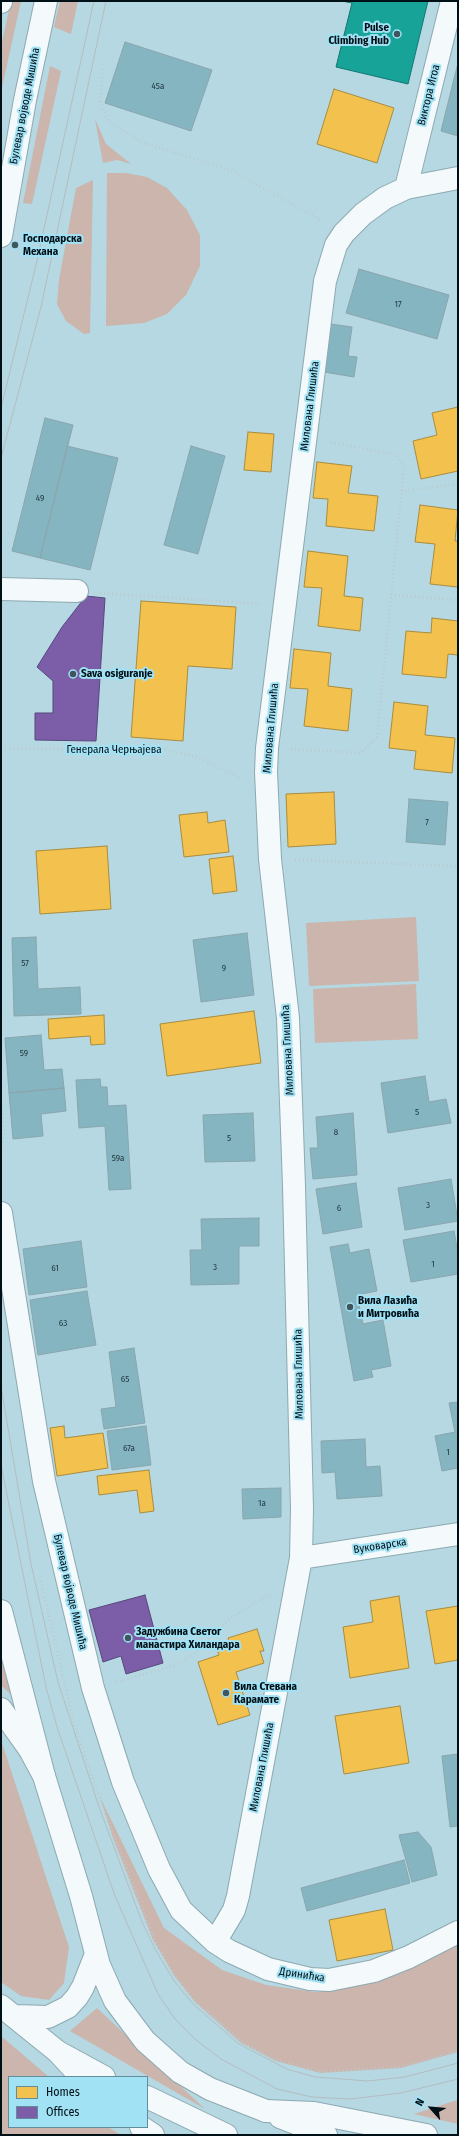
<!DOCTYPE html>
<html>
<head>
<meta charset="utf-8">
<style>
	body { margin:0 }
	#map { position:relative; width:459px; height:2136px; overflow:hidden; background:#b5d8e2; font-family:"Fira Sans Condensed",sans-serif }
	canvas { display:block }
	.frame { position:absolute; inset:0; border:2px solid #001017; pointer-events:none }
	.legend { position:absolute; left:8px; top:2076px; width:140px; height:52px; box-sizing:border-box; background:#a2e2f5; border:1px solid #618e9c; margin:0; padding:5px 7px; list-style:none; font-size:12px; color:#001017 }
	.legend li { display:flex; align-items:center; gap:8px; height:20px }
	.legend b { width:20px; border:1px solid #618e9c }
	.north { position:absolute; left:411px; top:2088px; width:40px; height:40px; -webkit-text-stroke:3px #a2e2f5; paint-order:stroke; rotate:297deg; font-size:11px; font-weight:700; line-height:16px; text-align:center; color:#001017 }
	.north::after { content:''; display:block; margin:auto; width:14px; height:18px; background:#001017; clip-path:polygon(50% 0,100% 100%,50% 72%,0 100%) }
</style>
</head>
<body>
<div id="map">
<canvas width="459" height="2136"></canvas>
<div class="frame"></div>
<ul class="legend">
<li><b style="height:11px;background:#f2c14e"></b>Homes</li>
<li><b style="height:11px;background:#7b5ea7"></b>Offices</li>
</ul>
<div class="north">N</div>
</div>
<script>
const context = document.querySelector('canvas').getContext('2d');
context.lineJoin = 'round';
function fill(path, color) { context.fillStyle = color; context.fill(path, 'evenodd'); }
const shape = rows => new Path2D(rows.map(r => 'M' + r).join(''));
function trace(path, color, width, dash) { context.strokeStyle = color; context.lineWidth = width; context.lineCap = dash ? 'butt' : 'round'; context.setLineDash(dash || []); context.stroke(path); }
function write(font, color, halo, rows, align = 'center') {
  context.font = font + ' "Fira Sans Condensed",sans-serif'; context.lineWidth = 4; context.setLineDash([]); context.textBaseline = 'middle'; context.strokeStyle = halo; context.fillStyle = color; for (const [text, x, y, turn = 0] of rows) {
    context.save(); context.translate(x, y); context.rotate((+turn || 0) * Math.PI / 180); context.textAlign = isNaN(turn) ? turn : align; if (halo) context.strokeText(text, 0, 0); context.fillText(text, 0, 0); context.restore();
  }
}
const green = shape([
	[11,1,21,1,1,92,1,46],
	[60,1,78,1,71,34,54,27],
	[50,66,61,71,32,204,23,203],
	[95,119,106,144,131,164,117,160,103,163],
	[107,173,126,173,147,177,167,188,187,210,200,235,200,266,186,295,167,314,144,323,106,326],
	[93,180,90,333,84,334,66,321,57,304,59,280,76,188],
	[416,917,419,981,309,986,306,923],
	[416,984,418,1039,315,1043,313,989],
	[1,1641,13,1697,1,1685],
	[1,1740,69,1947,64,1983,49,2000,21,1996,1,1982],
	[100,1797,164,1928,222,1970,266,1985,315,1992,343,1989,377,1981,458,1936,458,2052,401,2068,320,2073,276,2061,241,2043,195,2002,175,1977,153,1940,113,1838],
	[97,2008,205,2109,70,2031],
	[1,2036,49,2077,9,2077,9,2127,108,2127,121,2135,2,2135],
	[458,2100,458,2124,414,2114,451,2102]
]);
const homes = shape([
	[334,89,394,108,377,163,317,144,334,89],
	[458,407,458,471,421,479,413,441,437,435,432,413,458,407],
	[248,432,274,434,271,472,244,470,248,432],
	[317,462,352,466,348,493,378,496,374,531,326,526,328,499,313,498,317,462],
	[420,505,458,510,455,541,458,541,458,587,430,584,435,544,415,542,420,505],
	[308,551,348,556,344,596,363,598,360,631,318,626,322,588,304,587,308,551],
	[141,601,236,607,232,669,188,666,183,741,131,737,141,601],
	[432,618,458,621,458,655,448,654,446,678,402,674,406,631,431,633,432,618],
	[294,649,331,653,328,686,352,689,348,731,304,726,308,689,290,688,294,649],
	[394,702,428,706,425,735,455,738,452,773,414,769,416,751,389,748,394,702],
	[334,792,336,844,288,847,286,794,334,792],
	[207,812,208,823,225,820,229,852,184,857,179,815,207,812],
	[107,846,111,909,40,914,36,851,107,846],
	[233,856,237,891,213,894,209,859,233,856],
	[254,1011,261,1063,167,1076,160,1024,254,1011],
	[104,1015,105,1044,91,1045,90,1036,49,1039,48,1019,104,1015],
	[64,1426,65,1438,103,1433,108,1468,57,1476,50,1428,64,1426],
	[149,1470,154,1511,140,1513,137,1490,99,1495,97,1476,149,1470],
	[399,1596,409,1668,350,1678,343,1627,373,1622,370,1601,399,1596],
	[458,1606,458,1660,435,1664,426,1611,458,1606],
	[257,1629,264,1651,260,1651,264,1663,236,1672,250,1715,218,1725,198,1662,219,1655,216,1647,229,1642,228,1638,257,1629],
	[400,1706,409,1763,344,1774,335,1716,400,1706],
	[385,1909,393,1950,337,1961,329,1920,385,1909]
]);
const offices = shape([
	[86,596,105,598,96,741,35,740,35,713,53,713,53,681,37,667,62,627,86,596],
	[145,1595,163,1663,126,1674,121,1656,103,1662,89,1610,145,1595]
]);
const public = shape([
	[342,1,428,1,408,84,336,67,352,3,342,1]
]);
const building = shape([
	[125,42,212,70,191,131,105,103,125,42],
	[458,63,458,136,441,131,458,63],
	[359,269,449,295,437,339,346,313,359,269],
	[331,324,352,327,348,356,357,357,354,377,324,372,331,324],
	[45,418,73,425,40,558,12,551,45,418],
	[67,446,118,458,90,570,40,558,67,446],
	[191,446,225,456,198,554,164,545,191,446],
	[409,799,448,802,445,845,406,842,409,799],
	[247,933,254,995,201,1002,193,940,247,933],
	[36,937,38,989,80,987,81,1014,14,1016,12,938,36,937],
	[41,1035,44,1070,62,1069,64,1088,9,1093,5,1038,41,1035],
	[425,1076,429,1102,446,1099,451,1123,388,1133,381,1083,425,1076],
	[100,1079,101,1087,107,1087,108,1106,126,1105,131,1189,109,1190,105,1126,79,1128,76,1080,100,1079],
	[64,1088,66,1111,41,1114,43,1136,13,1139,9,1093,64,1088],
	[253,1113,255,1161,205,1162,203,1115,253,1113],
	[353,1113,357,1175,313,1179,310,1148,318,1148,316,1117,353,1113],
	[451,1179,458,1221,405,1230,398,1188,451,1179],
	[356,1183,362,1227,323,1234,316,1189,356,1183],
	[259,1218,259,1246,239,1246,239,1284,191,1285,190,1250,202,1250,201,1219,259,1218],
	[454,1231,458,1253,458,1274,411,1282,403,1240,454,1231],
	[81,1241,87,1287,29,1295,23,1249,81,1241],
	[348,1244,350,1253,369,1249,377,1291,357,1295,363,1324,383,1320,391,1366,371,1370,373,1377,354,1381,330,1247,348,1244],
	[87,1291,96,1345,38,1355,30,1300,87,1291],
	[134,1348,145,1423,104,1429,101,1409,116,1407,109,1352,134,1348],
	[458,1402,458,1468,442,1471,435,1436,455,1432,449,1403,458,1402],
	[146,1426,151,1465,112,1470,107,1431,146,1426],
	[365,1439,366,1467,380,1466,382,1496,337,1499,335,1472,322,1473,321,1441,365,1439],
	[281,1488,281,1517,243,1519,242,1489,281,1488],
	[458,1754,458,1826,450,1827,442,1756,458,1754],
	[418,1832,431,1847,437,1875,412,1882,399,1835,418,1832],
	[404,1860,410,1883,307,1911,301,1888,404,1860]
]);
const path = shape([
	[103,69,100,101,106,119,141,142,233,171,324,222],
	[401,491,458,484],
	[100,593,262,604],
	[391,595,458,600],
	[1,749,164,749,196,757,242,779],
	[291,749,361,753,377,737,404,468,397,455,329,442],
	[295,860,458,866],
	[1,1102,4,1133,1,1148],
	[40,1577,73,1720,95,1786,154,1939,175,1976,195,2001,242,2042,276,2060,320,2072,401,2067,458,2051],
	[116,1682,177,1665,194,1654,211,1636,232,1617,270,1594]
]);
const minor = shape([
	[406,188,452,1],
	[1,589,77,591],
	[1,1213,44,1481,93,1688,123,1782,159,1869,181,1910,215,1942,229,1951,268,1969,310,1979,329,1980,374,1971,409,1957,458,1932],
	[301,1558,458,1534],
	[1,1709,30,1750,44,1776,81,1896,99,1965,115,2001,145,2041,180,2072,210,2089,266,2111],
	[215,1942,234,1910,238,1896,301,1558,302,1509,294,1186,288,1018,270,859,266,772,267,748,325,281,336,245,344,233,363,214,385,198,406,188,458,178],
	[1,2006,58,2052,104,2077],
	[15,2016,48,2017,68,2007,77,1997,83,1987,96,1954],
	[147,2097,226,2135]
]);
const major = shape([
	[1,2,1,1],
	[1,236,25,100,46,1],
	[1,1611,44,1776],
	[58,2052,81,2077],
	[266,2111,314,2113,426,2135],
	[280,2117,326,2135],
	[141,2127,153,2135]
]);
const tram = shape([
	[1,408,36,265,94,1],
	[1,458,41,307,106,1],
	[1,1386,31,1564,58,1682,99,1807,142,1922,155,1949,174,1981,193,2004,239,2044,287,2069,315,2077,368,2081,405,2077,458,2063],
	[1,1465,46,1687,57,1727,115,1896,158,1994,175,2019,196,2040,221,2059,277,2089,312,2097,350,2099,401,2093,458,2079]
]);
const markers = [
	[397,34,4,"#3f565e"],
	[15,245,4,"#3f565e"],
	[73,674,4,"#3f565e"],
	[350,1307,4,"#3f565e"],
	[128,1638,4,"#3f565e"],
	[226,1693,4,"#3f565e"]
];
const numberNames = [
	["45a",158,86],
	["17",398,304],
	["49",40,498],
	["7",427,822],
	["57",25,963],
	["9",224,968],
	["59",24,1053],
	["5",417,1112],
	["8",336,1132],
	["5",229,1138],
	["59a",118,1158],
	["3",428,1205],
	["6",339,1208],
	["1",433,1264],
	["3",215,1267],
	["61",55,1268],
	["63",63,1323],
	["65",125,1379],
	["67a",129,1448],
	["1",448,1452],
	["1a",262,1503]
];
const poiNames = [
	["Pulse",389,28,"right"],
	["Climbing Hub",389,41,"right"],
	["Господарска",23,239],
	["Механа",23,252],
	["Sava osiguranje",81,674],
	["Вила Лазића",358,1301],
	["и Митровића",358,1314],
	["Задужбина Светог",136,1632],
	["манастира Хиландара",136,1645],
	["Вила Стевана",234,1687],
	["Карамате",234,1700]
];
const streetNames = [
	["Виктора Игоа",429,95,-76],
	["Булевар војводе Мишића",25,106,-79],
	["Милована Глишића",310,406,-83],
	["Милована Глишића",271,728,-85],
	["Генерала Черњајева",114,750],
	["Милована Глишића",288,1050,-93],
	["Милована Глишића",299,1374,-91],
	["Вуковарска",380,1546,-9],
	["Булевар војводе Мишића",70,1592,77],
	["Милована Глишића",262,1767,-79],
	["Дринићка",302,1975,9]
];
fill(green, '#cbb5ad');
fill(homes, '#f2c14e');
trace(homes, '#a98c3e', 1);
fill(offices, '#7b5ea7');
trace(offices, '#56477c', 1);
fill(public, '#17a398');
trace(public, '#107771', 1);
fill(building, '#85b5c0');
trace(building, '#8aa5ad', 1);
trace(minor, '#8da9b0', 24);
trace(major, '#8da9b0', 24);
trace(path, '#bec9cc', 2.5, [1, 3]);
trace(minor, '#f4f9fb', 22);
trace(major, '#f4f9fb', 22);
trace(tram, '#b4bdbf', 1);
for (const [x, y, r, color] of markers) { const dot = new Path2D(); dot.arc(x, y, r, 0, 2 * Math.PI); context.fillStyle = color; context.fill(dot); trace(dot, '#a2e2f5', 1.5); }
write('9px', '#213941', null, numberNames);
write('bold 11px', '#001017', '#a2e2f5', poiNames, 'left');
write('11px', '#001017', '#a2e2f5', streetNames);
</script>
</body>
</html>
